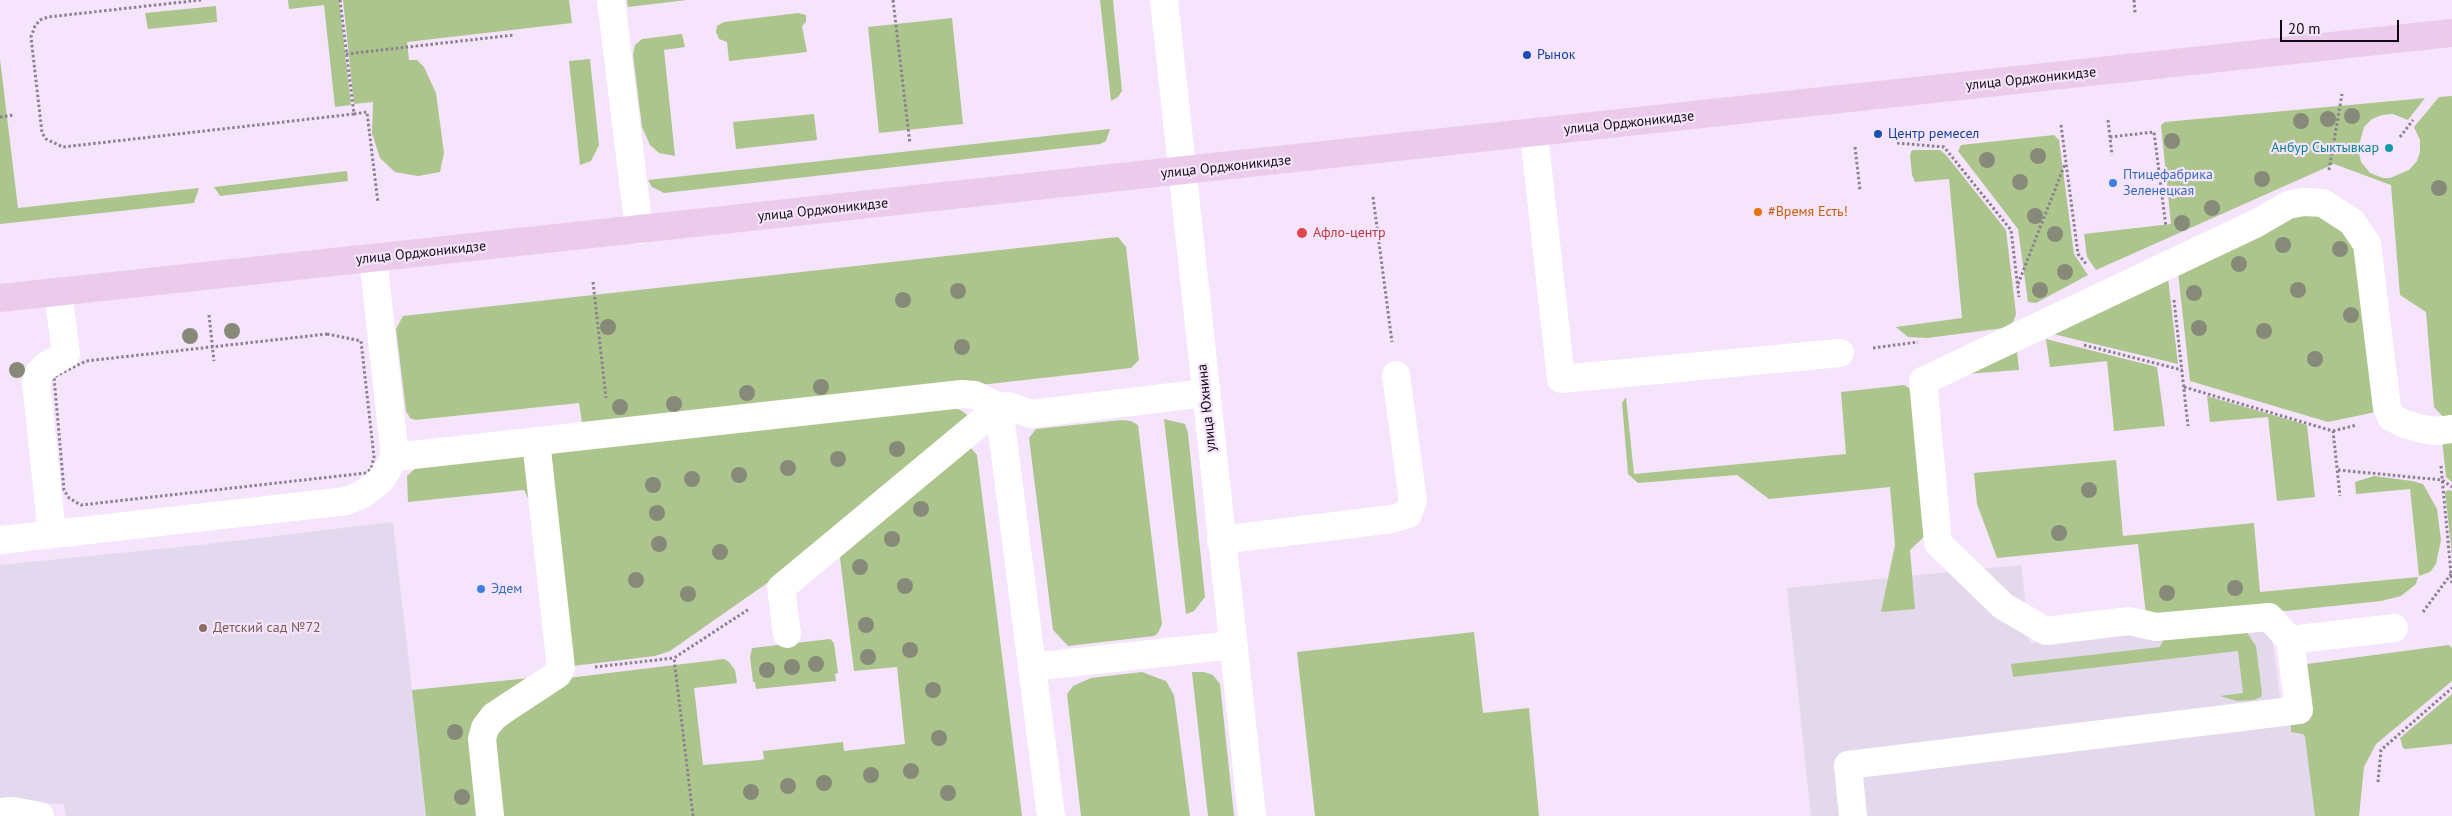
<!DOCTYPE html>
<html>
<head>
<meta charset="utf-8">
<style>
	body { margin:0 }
	#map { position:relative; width:2452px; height:816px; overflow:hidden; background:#f5e4fb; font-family:"PT Sans",sans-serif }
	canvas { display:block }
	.scale { position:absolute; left:2280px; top:20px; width:119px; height:22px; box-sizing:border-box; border:2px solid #0f0a11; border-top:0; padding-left:6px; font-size:15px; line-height:18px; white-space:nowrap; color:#0f0a11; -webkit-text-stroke:4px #f5e4fb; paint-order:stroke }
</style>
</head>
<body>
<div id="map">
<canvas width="2452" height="816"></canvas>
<div class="scale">20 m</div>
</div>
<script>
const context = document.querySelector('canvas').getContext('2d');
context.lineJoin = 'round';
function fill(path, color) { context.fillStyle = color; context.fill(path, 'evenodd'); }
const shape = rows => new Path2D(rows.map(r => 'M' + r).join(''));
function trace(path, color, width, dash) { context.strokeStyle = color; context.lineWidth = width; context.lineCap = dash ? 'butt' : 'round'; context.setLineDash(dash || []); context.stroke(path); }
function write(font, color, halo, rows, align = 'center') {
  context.font = font + ' "PT Sans",sans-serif'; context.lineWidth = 4.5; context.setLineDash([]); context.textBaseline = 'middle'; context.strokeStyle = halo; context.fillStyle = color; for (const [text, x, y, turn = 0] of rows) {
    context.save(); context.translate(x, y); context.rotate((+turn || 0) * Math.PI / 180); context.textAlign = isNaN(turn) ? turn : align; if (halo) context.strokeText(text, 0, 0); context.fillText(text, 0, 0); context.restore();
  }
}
const industrial = shape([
	[2021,565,2030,643,2270,621,2283,721,2318,717,2330,816,1811,816,1787,588]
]);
const education = shape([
	[393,522,426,816,66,816,64,804,0,802,0,565,200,545]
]);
const green = shape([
	[288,0,339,0,351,105,335,107,324,5,289,9],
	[343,0,569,0,572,23,407,42,409,60,417,60,424,67,436,93,444,153,440,172,418,176,395,172,380,158,372,133,373,102,354,104],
	[627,0,687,0,628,7],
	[1100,0,1113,0,1122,91,1118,97,1111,101],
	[216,6,217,22,148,29,145,13],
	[798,13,806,15,806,22,802,26,807,52,729,61,727,42,719,39,716,32,717,26,724,22],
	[952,18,963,124,879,133,868,27],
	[682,34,685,47,664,50,675,156,659,153,650,145,642,127,633,55,635,45,642,39],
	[0,59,18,208,199,188,194,203,0,224],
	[590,59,599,145,591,161,580,165,569,61],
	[2452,96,2452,420,2447,421,2434,407,2426,312,2400,295,2391,185,2334,164,2096,270,2087,257,2084,234,2171,224,2161,125,2165,122,2425,98,2408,120,2393,114,2382,115,2372,119,2364,127,2358,149,2361,162,2370,173,2383,178,2390,178,2409,170,2417,161,2420,152,2420,140,2414,127,2439,97],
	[814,114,817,140,736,149,733,122],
	[1110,129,1106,141,1100,144,664,193,652,187,648,180],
	[2054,135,2059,140,2074,254,2088,275,2036,303,2028,302,2018,229,1958,151,1961,145],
	[1912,150,1940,150,1946,155,2006,230,2016,314,2013,322,2004,328,1927,338,1908,337,1896,327,1962,318,1949,179,1915,182,1912,175,1910,155],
	[347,171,348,181,220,196,214,187],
	[2304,209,2320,210,2355,239,2376,412,2328,422,2190,381,2178,272],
	[1118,237,1126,247,1139,360,1131,368,589,429,582,423,579,403,415,420,410,418,406,411,396,329,403,316],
	[2167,269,2178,364,2053,334],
	[2046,339,2157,367,2165,426,2114,431,2107,361,2050,367],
	[2016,342,2019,370,1966,374],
	[1904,385,1913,390,1928,533,1910,550,1915,609,1881,612,1895,545,1890,487,1769,499,1737,475,1638,483,1628,474,1622,403,1626,397,1634,474,1846,454,1841,392],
	[2207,396,2307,425,2315,497,2277,501,2268,417,2210,422],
	[953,407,962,411,968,416,773,579,670,651,655,656,573,666,551,451],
	[1164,419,1185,424,1188,433,1205,597,1194,611,1186,614],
	[1122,420,1131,421,1138,425,1162,624,1158,633,1154,636,1068,646,1053,630,1029,438,1036,429],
	[2452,434,2452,482,2446,477,2442,439],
	[969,446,977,455,1022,816,502,816,495,734,568,678,724,659,729,662,735,670,737,683,694,688,703,765,760,760,764,759,763,751,843,742,844,751,905,744,897,667,854,671,840,558,844,548],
	[524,451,533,459,536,467,558,670,551,676,515,690,491,707,474,724,470,734,479,816,426,816,412,690,549,676,529,500,524,490,408,502,407,476,418,466,427,462],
	[2116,460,2123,536,2254,523,2260,592,2418,577,2416,584,2401,596,2381,601,2286,611,2261,609,2146,615,2138,544,1997,558,1977,504,1974,473],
	[2374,476,2412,481,2423,484,2437,509,2441,540,2436,564,2430,572,2419,576,2410,489,2356,494,2355,482],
	[2448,490,2452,491,2452,555,2445,492],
	[2246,631,2256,646,2262,694,2261,697,2254,700,2237,701,2220,696,2243,693,2238,651,2013,677,2011,664,2160,647,2166,634],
	[1474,632,1483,713,1529,708,1539,816,1315,816,1297,652],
	[830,639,834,643,838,673,835,674,836,681,756,689,755,682,753,682,750,657,752,648],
	[2449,645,2452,648,2452,681,2376,744,2364,767,2359,816,2315,816,2305,737,2303,734,2291,732,2291,722,2307,664],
	[1142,672,1166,681,1174,695,1190,816,1081,816,1067,694,1073,686,1091,678],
	[1192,672,1204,672,1213,675,1220,684,1234,816,1208,816],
	[2452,694,2452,744,2406,749,2403,748,2400,738]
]);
const path = shape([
	[201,0,48,17,40,20,35,26,31,37,42,133,46,139,63,147,354,114,340,0],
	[893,0,910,144],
	[2134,0,2135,13],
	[346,54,514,35],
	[354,114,367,112,378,203],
	[0,117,14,115],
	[2108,120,2112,155],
	[2061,125,2078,254,2087,265],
	[2110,137,2154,132,2166,227],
	[2400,137,2413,120],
	[1897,143,1944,147,2011,230,2019,297],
	[1855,147,1860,190],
	[2329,170,2342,94],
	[1373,197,1392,342],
	[593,282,606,398],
	[2018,284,2065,164],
	[2174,300,2188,426],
	[209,315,214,361],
	[327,334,361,341,374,457,371,469,366,473,81,505,69,498,64,490,54,377,86,361,327,334],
	[2084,345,2182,370],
	[1873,348,1918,342],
	[2184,387,2333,431,2340,496],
	[2333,431,2357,425],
	[2441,466,2452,584],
	[2338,470,2442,480,2452,487],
	[2423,612,2451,574],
	[595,667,674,658],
	[2378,782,2381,750,2452,688],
	[693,816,674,658,749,609]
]);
const minor = shape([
	[611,0,639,230],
	[1164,0,1252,816],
	[1534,134,1561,379,1840,353],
	[999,407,1051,816],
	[395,457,962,394,975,395,999,407,1008,406,1031,414,1205,393],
	[52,534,36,382,39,373,46,366,66,354,58,292],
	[0,540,347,501,363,494,381,480,395,457,373,258],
	[1221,540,1392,519,1408,514,1413,501,1396,375],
	[787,634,781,588,999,407],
	[2290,640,2394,628],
	[1032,667,1233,645],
	[0,812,13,811,40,816],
	[490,816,482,739,485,728,494,716,558,674,561,668,536,441],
	[1853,816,1848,765,2299,710,2290,640,2269,617,2156,627,2129,621,2046,631,2003,606,1938,543,1923,381,2257,223,2288,205,2303,202,2323,203,2352,222,2367,244,2387,408,2391,417,2405,424,2422,429,2437,431,2452,429]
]);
const major = shape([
	[0,298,2452,33]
]);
const trees = [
	[2352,116],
	[2328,119],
	[2301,121],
	[2172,141],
	[2038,156],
	[1987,160],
	[2262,179],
	[2020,182],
	[2439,188],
	[2212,208],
	[2035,216],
	[2182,223],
	[2055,234],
	[2283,245],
	[2340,249],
	[2239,264],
	[2065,272],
	[2040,290],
	[2298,290],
	[958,291],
	[2194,293],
	[903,300],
	[2351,315],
	[608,327],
	[2199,328],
	[232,331],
	[2264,331],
	[190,336],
	[962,347],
	[2315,359],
	[17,370],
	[821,387],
	[747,393],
	[674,404],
	[620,407],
	[897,449],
	[838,459],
	[788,468],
	[739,475],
	[692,479],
	[653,485],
	[2089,490],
	[921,509],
	[657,513],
	[2059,533],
	[892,539],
	[659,544],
	[720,552],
	[860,567],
	[636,580],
	[905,586],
	[2235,588],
	[2167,593],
	[688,594],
	[866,625],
	[910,650],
	[868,657],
	[816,664],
	[792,667],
	[767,670],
	[933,690],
	[455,732],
	[939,738],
	[911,771],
	[871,775],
	[824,783],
	[788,786],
	[751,792],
	[948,793],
	[462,797]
];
const markers = [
	[1527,55,5,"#1a4fb4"],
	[1878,134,5,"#1a4fb4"],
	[2389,148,5,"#0f9aa8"],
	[2113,183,5,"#3f7fe0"],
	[1758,212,5,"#e8710a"],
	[1302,233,6,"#e0444e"],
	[481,589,5,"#3f7fe0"],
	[203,628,5,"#8d6e63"]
];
const transitNames = [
	["Рынок",1537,55],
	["Центр ремесел",1888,134]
];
const streetNames = [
	["улица Орджоникидзе",2031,79,-6],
	["улица Орджоникидзе",1629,123,-6],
	["улица Орджоникидзе",1226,167,-6],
	["улица Орджоникидзе",823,210,-6],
	["улица Орджоникидзе",421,253,-6],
	["улица Юхнина",1207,408,-96]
];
const cultureNames = [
	["Анбур Сыктывкар",2379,148]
];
const shopNames = [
	["Птицефабрика",2123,175],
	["Зеленецкая",2123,191],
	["Эдем",491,589]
];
const foodNames = [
	["#Время Есть!",1768,212]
];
const healthNames = [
	["Афло-центр",1313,233]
];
const educationNames = [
	["Детский сад №72",213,628]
];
fill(industrial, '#e4d8ec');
fill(education, '#e2d9ee');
fill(green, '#acc58c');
trace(path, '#8b808f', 3, [2.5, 2.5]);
trace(minor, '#fff', 28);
trace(major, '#eccaec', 28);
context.fillStyle = '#888a79';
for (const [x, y] of trees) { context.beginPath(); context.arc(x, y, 8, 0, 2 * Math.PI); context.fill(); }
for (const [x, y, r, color] of markers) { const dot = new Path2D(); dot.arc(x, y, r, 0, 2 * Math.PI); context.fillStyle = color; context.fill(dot); trace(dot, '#f5e4fb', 2); }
write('14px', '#164399', '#f5e4fb', transitNames, 'left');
write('14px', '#0f0a11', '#f5e4fb', streetNames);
write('14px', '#0d838f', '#f5e4fb', cultureNames, 'right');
write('14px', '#366cbe', '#f5e4fb', shopNames, 'left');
write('14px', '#c56008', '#f5e4fb', foodNames, 'left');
write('14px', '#be3a42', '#f5e4fb', healthNames, 'left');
write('14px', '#785e54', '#f5e4fb', educationNames, 'left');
</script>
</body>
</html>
